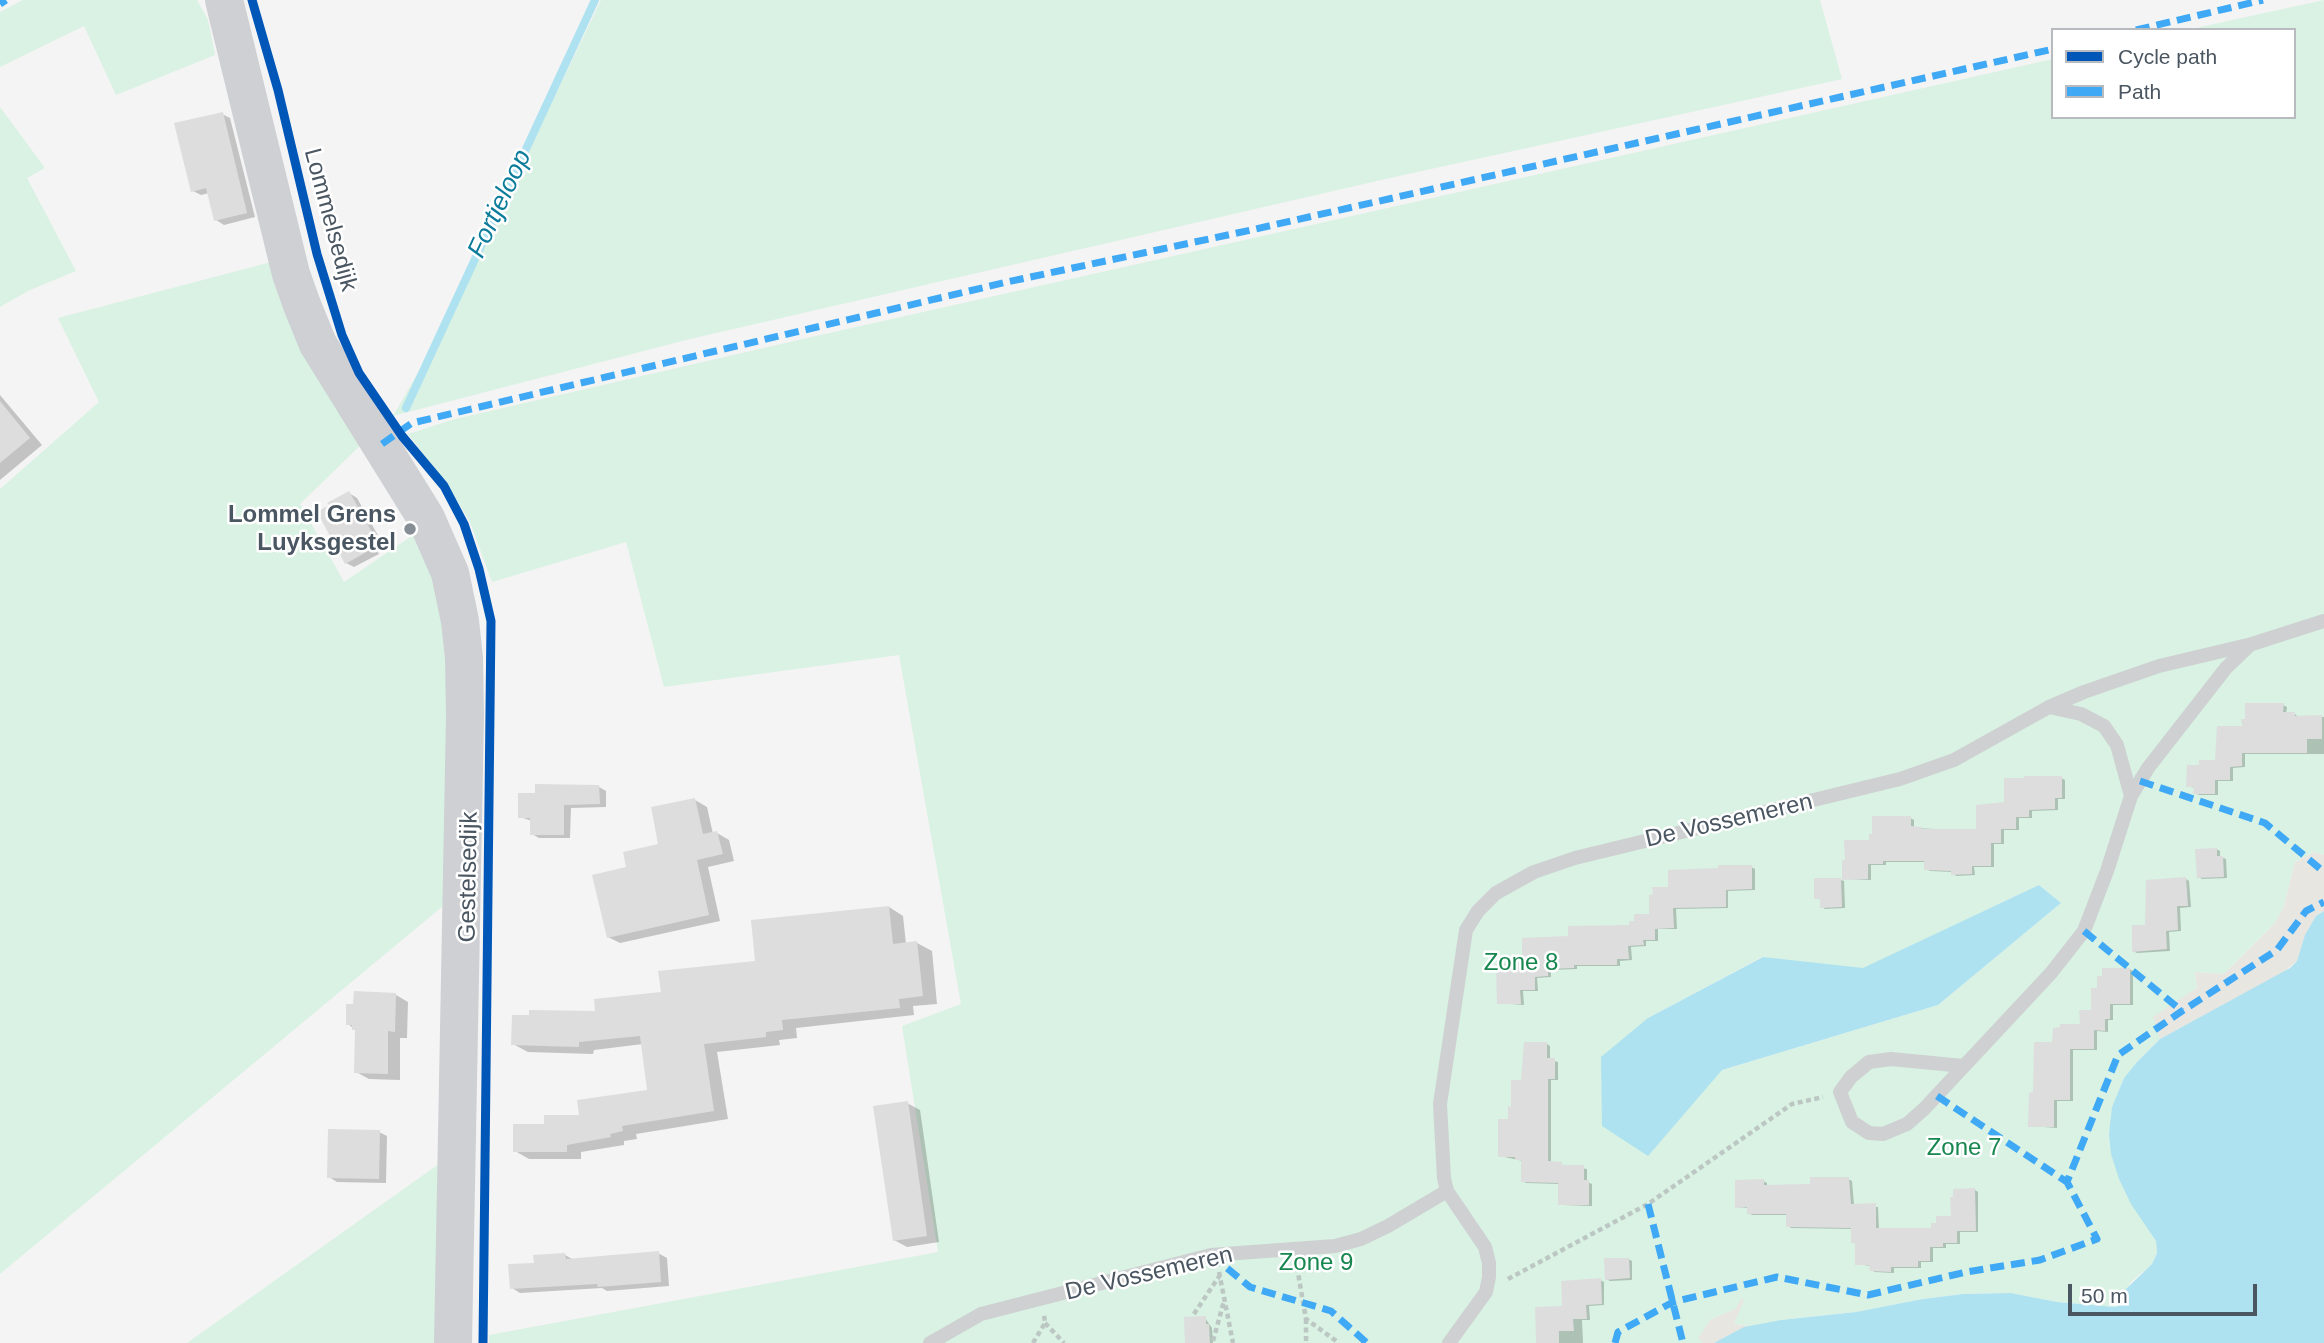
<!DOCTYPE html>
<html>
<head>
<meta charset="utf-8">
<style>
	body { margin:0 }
	#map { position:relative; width:2324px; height:1343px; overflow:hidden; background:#f4f4f4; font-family:Arial,sans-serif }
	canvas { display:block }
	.legend { position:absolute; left:2051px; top:28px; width:245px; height:91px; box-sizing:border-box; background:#fff; border:2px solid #b7bbc0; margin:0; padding:9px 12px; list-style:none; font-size:21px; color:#4a5661 }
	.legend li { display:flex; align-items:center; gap:14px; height:35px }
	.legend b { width:35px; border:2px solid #b7bbc0 }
	.scale { position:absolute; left:2068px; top:1284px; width:189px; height:32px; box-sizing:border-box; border:4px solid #4a5661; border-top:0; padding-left:9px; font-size:21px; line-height:24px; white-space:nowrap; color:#4a5661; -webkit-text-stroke:5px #fff; paint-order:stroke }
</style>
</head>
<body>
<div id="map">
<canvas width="2324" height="1343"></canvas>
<ul class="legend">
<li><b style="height:9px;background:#0057b8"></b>Cycle path</li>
<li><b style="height:9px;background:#3fa9f5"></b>Path</li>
</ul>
<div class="scale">50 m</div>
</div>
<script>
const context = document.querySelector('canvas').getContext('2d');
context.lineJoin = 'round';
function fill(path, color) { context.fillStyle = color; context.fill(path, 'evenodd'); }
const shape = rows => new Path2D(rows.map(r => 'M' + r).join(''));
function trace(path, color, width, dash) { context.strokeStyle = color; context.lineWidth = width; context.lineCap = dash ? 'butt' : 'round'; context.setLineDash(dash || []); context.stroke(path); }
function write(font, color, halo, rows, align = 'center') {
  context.font = font + ' Arial,sans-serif'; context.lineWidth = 5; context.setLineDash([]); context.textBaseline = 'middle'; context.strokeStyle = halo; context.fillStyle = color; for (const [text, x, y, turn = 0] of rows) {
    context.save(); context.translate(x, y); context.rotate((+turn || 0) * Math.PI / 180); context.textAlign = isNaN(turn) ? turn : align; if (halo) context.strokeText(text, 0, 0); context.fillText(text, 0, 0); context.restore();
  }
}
const green = shape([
	[23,0,197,0,208,20,215,55,116,95,84,26,0,67,0,12],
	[601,0,1820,0,1842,79,1390,178,690,339,393,416,442,331],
	[2324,0,2324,855,2314,852,2295,862,2284,906,2275,923,2224,974,2195,972,2197,988,2154,1017,2160,1039,2137,1062,2124,1078,2112,1107,2146,1225,2156,1241,2157,1253,2152,1264,2130,1283,2121,1305,2115,1307,2057,1302,2011,1293,1963,1294,1923,1299,1856,1312,1781,1320,1750,1326,1734,1324,1737,1316,1735,1309,1710,1320,1703,1343,489,1343,489,1335,938,1252,902,1026,961,1004,899,655,664,687,626,542,492,582,470,522,449,487,408,434,455,419,816,336,2053,59,2053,117,2294,117,2294,30,2187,30],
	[2039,885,2061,903,1938,1005,1722,1070,1648,1018,1762,957,1863,969],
	[0,107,45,168,27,178,76,271,30,290,0,307],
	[275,261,365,441,300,504,344,582,416,533,439,591,450,657,449,901,0,1274,0,489,99,402,58,318],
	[443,1161,441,1343,187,1343]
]);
const sand = shape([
	[2314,852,2324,855,2324,911,2316,916,2297,961,2282,973,2160,1039,2153,1017,2197,988,2195,972,2224,974,2275,923,2284,906,2295,862],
	[1742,1298,1744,1300,1734,1324,1750,1326,1714,1343,1703,1343,1698,1338,1710,1320,1735,1309]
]);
const water = shape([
	[2039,885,2061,903,1938,1005,1722,1070,1648,1156,1602,1126,1601,1057,1648,1018,1763,957,1863,968],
	[2324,911,2324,1343,1714,1343,1744,1327,1781,1320,1856,1312,1923,1299,1963,1294,2011,1293,2057,1302,2115,1307,2121,1305,2125,1290,2152,1264,2157,1253,2156,1241,2131,1204,2119,1179,2111,1154,2109,1134,2112,1107,2124,1078,2137,1062,2160,1039,2290,968,2297,961,2305,935,2316,916]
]);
const shadow = shape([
	[222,114,230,118,255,217,224,225,216,220,209,193,201,195,193,191],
	[0,395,42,445,0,480],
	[349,493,357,498,380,539,372,543,379,554,354,567,346,563],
	[2283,705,2287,707,2286,714,2295,714,2298,717,2324,717,2324,754,2245,754,2245,767,2233,768,2233,781,2218,781,2218,795,2199,795,2195,793,2195,788,2188,786,2200,766,2217,762,2243,728],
	[2061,778,2065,780,2065,799,2058,799,2058,810,2032,811,2032,818,2019,818,2019,830,2004,830,2004,844,1994,844,1994,867,1974,867,1975,875,1956,876,1953,872,1930,871,1926,869,1926,862,1886,862,1886,865,1871,865,1871,880,1844,879,1845,908,1825,909,1822,907,1822,900,1816,898,1841,880,1844,881,1844,862,1910,818,1914,820,1914,828,1977,831,2006,804],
	[599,787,606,791,606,807,571,808,570,838,539,838,532,834,532,821,520,817],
	[695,800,707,807,713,834,717,833,729,840,734,861,708,867,720,921,620,943,608,937,628,869,660,845],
	[2216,849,2220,851,2220,857,2226,859,2227,878,2202,879,2199,877],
	[1751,867,1755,869,1755,890,1728,891,1728,908,1676,909,1677,929,1658,929,1658,941,1646,941,1646,946,1631,947,1632,960,1620,961,1620,966,1577,966,1577,969,1551,970,1551,977,1537,978,1538,991,1523,991,1524,1005,1499,1003,1524,965,1570,938,1631,927,1651,915,1669,889],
	[2186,879,2189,881,2191,907,2180,908,2181,931,2169,932,2170,951,2137,953,2133,951,2147,927],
	[889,907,903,916,906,944,917,943,932,951,937,1004,913,1006,914,1015,796,1028,797,1038,779,1040,780,1045,717,1052,728,1119,636,1134,637,1139,624,1141,624,1145,581,1152,581,1159,529,1159,515,1151,546,1126,581,1117,649,1091,643,1044,594,1050,593,1054,528,1052,513,1044,597,1013,757,962],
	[2129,969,2133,971,2133,1005,2113,1005,2113,1020,2108,1020,2108,1032,2097,1031,2097,1050,2073,1050,2073,1101,2057,1101,2057,1128,2030,1126,2054,1044,2081,1026,2093,1011,2098,990],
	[396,995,408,1002,407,1038,400,1038,400,1080,369,1079,356,1072,357,1031,348,1024],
	[1547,1044,1550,1046,1550,1060,1558,1062,1558,1080,1551,1080,1551,1163,1587,1169,1587,1182,1592,1184,1592,1206,1563,1205,1560,1203,1560,1184,1526,1183,1523,1181,1523,1161,1500,1156,1512,1108,1523,1082],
	[907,1103,920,1110,939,1242,907,1247,894,1240],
	[379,1132,387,1136,386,1183,337,1182,329,1177],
	[1848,1179,1852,1181,1854,1205,1878,1207,1879,1230,1933,1229,1952,1217,1975,1190,1978,1192,1978,1232,1960,1232,1960,1244,1946,1244,1946,1248,1933,1248,1933,1262,1921,1262,1921,1268,1894,1268,1894,1273,1875,1272,1871,1270,1871,1266,1857,1264,1856,1244,1853,1242,1853,1229,1791,1228,1788,1226,1788,1215,1752,1215,1749,1213,1749,1208,1736,1207,1763,1181,1767,1183,1767,1187,1811,1185],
	[658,1253,667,1258,669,1286,607,1291,602,1288,520,1293,512,1288,536,1265,565,1255,574,1260],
	[1628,1259,1632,1261,1632,1280,1610,1281,1606,1279],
	[1600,1280,1604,1282,1604,1305,1589,1306,1590,1320,1582,1320,1583,1343,1538,1343,1564,1306],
	[1205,1318,1212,1328,1213,1343,1187,1343]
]);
const stream = shape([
	[406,408,595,0]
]);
const building = shape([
	[223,112,247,213,214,221,206,188,191,192,174,123],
	[0,401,30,438,0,463],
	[349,491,373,534,365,538,372,549,345,564,317,512,329,505,327,503],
	[2245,703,2284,703,2283,712,2295,712,2295,716,2322,715,2322,739,2307,739,2307,753,2242,753,2242,766,2230,767,2230,780,2215,780,2215,794,2193,794,2194,787,2186,787,2187,765,2199,765,2199,760,2215,760,2217,726,2242,726,2241,719,2245,719],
	[2024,776,2062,776,2062,798,2055,798,2055,809,2029,810,2029,817,2016,817,2016,829,2001,829,2001,843,1991,843,1991,866,1972,866,1972,874,1951,875,1951,871,1924,870,1924,861,1883,861,1883,864,1868,864,1868,879,1842,880,1842,860,1845,860,1844,840,1869,840,1869,834,1872,834,1872,816,1911,816,1911,826,1922,827,1922,829,1976,829,1976,805,2004,802,2004,778,2024,778],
	[535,784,599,785,600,804,564,805,564,835,530,835,530,818,518,818,518,793,535,793],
	[695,798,703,834,717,831,723,854,697,860,709,915,607,938,592,875,626,867,623,852,658,844,651,807],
	[2217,848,2217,856,2223,856,2224,877,2197,878,2195,849],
	[1718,865,1752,865,1752,889,1726,890,1726,907,1673,908,1674,928,1655,929,1655,940,1643,940,1644,945,1628,946,1629,959,1617,959,1617,965,1574,965,1574,968,1548,969,1548,976,1535,977,1535,990,1520,990,1521,1004,1497,1004,1496,964,1522,963,1522,938,1568,936,1568,926,1629,925,1629,921,1634,921,1634,914,1649,914,1649,895,1653,894,1652,887,1668,887,1668,870,1718,868],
	[2186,877,2188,906,2177,906,2178,930,2166,931,2167,949,2132,952,2132,925,2145,925,2146,880],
	[1814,878,1841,878,1842,907,1820,908,1820,899,1814,899],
	[889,906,893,944,917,941,923,996,899,999,900,1008,782,1020,783,1030,766,1032,766,1037,704,1044,714,1111,622,1126,623,1131,610,1134,611,1137,567,1145,567,1152,513,1152,513,1124,544,1124,544,1115,579,1115,577,1100,647,1090,640,1036,579,1042,579,1047,511,1045,512,1015,529,1015,529,1010,595,1011,594,999,661,992,658,971,755,961,751,920],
	[2102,968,2130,968,2130,1004,2110,1004,2110,1019,2105,1019,2105,1031,2094,1030,2094,1049,2070,1049,2070,1100,2054,1100,2054,1127,2028,1127,2029,1093,2033,1092,2034,1042,2052,1042,2053,1028,2060,1027,2060,1024,2080,1024,2079,1010,2091,1010,2091,988,2097,988,2097,976,2102,976],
	[354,991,396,993,395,1032,388,1031,388,1074,354,1073,355,1030,352,1030,352,1025,346,1025,346,1004,353,1004],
	[1524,1042,1547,1042,1547,1058,1555,1058,1555,1079,1548,1079,1548,1161,1562,1162,1562,1165,1584,1165,1584,1180,1589,1180,1589,1205,1558,1205,1558,1183,1521,1182,1521,1160,1515,1160,1515,1157,1498,1157,1498,1119,1508,1119,1508,1106,1511,1107,1511,1080,1521,1080],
	[908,1101,927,1236,893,1241,873,1106],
	[328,1129,380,1130,379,1179,327,1178],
	[1810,1177,1849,1177,1851,1204,1876,1203,1876,1228,1931,1228,1931,1223,1936,1223,1936,1216,1951,1216,1950,1197,1953,1197,1953,1189,1975,1188,1976,1231,1957,1231,1957,1243,1943,1243,1943,1247,1930,1247,1930,1261,1918,1261,1918,1267,1891,1267,1891,1272,1870,1271,1869,1265,1855,1265,1855,1243,1851,1243,1851,1228,1786,1227,1786,1214,1747,1214,1747,1207,1735,1208,1735,1180,1764,1179,1764,1185,1810,1184],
	[659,1251,661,1282,598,1287,597,1284,510,1289,508,1264,534,1263,533,1255,565,1253,566,1259],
	[1604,1258,1629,1258,1630,1278,1605,1280],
	[1601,1278,1602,1304,1586,1305,1587,1319,1573,1319,1574,1331,1559,1331,1559,1343,1536,1343,1535,1307,1562,1306,1561,1281],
	[1206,1316,1206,1324,1209,1324,1210,1343,1185,1343,1184,1317]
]);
const path = shape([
	[1297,1267,1306,1319,1339,1343],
	[1219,1272,1233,1343],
	[1508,1279,1648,1204,1792,1104,1823,1097],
	[1194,1314,1220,1275],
	[1306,1319,1306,1343],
	[1045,1323,1064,1343],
	[1213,1341,1224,1301],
	[1033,1343,1045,1323,1044,1315]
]);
const service = shape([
	[2049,707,2081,714,2104,726,2117,745,2131,796],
	[1963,1066,1891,1059,1869,1062,1851,1077,1840,1092,1852,1122,1869,1133,1883,1134,1907,1124,1924,1109,2051,973,2084,931,2107,871,2131,796,2148,768,2226,668,2251,644],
	[930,1343,981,1314,1211,1255,1335,1246,1361,1239,1388,1226,1447,1191],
	[1449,1343,1486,1292,1489,1277,1489,1263,1485,1247,1447,1191,1444,1178,1440,1104,1466,930,1478,911,1496,893,1534,872,1575,858,1900,779,1954,760,2049,707,2084,692,2159,666,2252,644,2324,621]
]);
const secondary = shape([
	[224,0,291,274,302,305,318,344,426,518,450,573,460,621,464,658,465,716,453,1343]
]);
const quiet = shape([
	[0,4,6,0],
	[2136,30,2263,0],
	[382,444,412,423,1007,282,1251,230,2053,49],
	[2140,781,2265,823,2324,872],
	[2084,931,2182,1011],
	[1937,1096,2067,1182],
	[1648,1204,1683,1343],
	[1211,1255,1250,1287,1331,1311,1367,1343],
	[1615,1343,1618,1332,1673,1302,1777,1277,1868,1295,1966,1272,2040,1260,2097,1239,2067,1182,2118,1055,2182,1011,2277,950,2306,911,2324,902]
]);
const cycleway = shape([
	[252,0,278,90,317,254,342,335,359,373,402,436,444,486,464,524,479,569,491,621,483,1343]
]);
const markers = [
	[410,529,7,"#868d94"]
];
const streetNames = [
	["Lommelsedijk",330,220,75],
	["De Vossemeren",1729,821,-13],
	["Gestelsedijk",469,877,-89],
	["De Vossemeren",1149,1274,-13]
];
const poiNames = [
	["Lommel Grens",396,515],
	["Luyksgestel",396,543]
];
const parkNames = [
	["Zone 8",1521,963],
	["Zone 7",1964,1148],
	["Zone 9",1316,1263]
];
const waterNames = [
	["Fortjeloop",500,204,-65]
];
fill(green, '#d9f2e3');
fill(sand, '#e7e6e1');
fill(water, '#aee2f0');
fill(shadow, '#0003');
trace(stream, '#aee2f0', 8);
fill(building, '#ddddde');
trace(path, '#bcc7c4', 4.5, [5, 3.5]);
trace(service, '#ced0d2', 14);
trace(secondary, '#ced0d4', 38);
trace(quiet, '#3fa9f5', 7, [14, 7]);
trace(cycleway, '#0057b8', 9);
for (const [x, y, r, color] of markers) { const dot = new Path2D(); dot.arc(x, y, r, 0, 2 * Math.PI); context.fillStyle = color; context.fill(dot); trace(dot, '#fff', 2.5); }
write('24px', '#4a5661', '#fff', streetNames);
write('bold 24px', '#4a5661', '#fff', poiNames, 'right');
write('24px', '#17864f', '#fff', parkNames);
write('italic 26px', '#0c7c9b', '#fff', waterNames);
</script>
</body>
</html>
